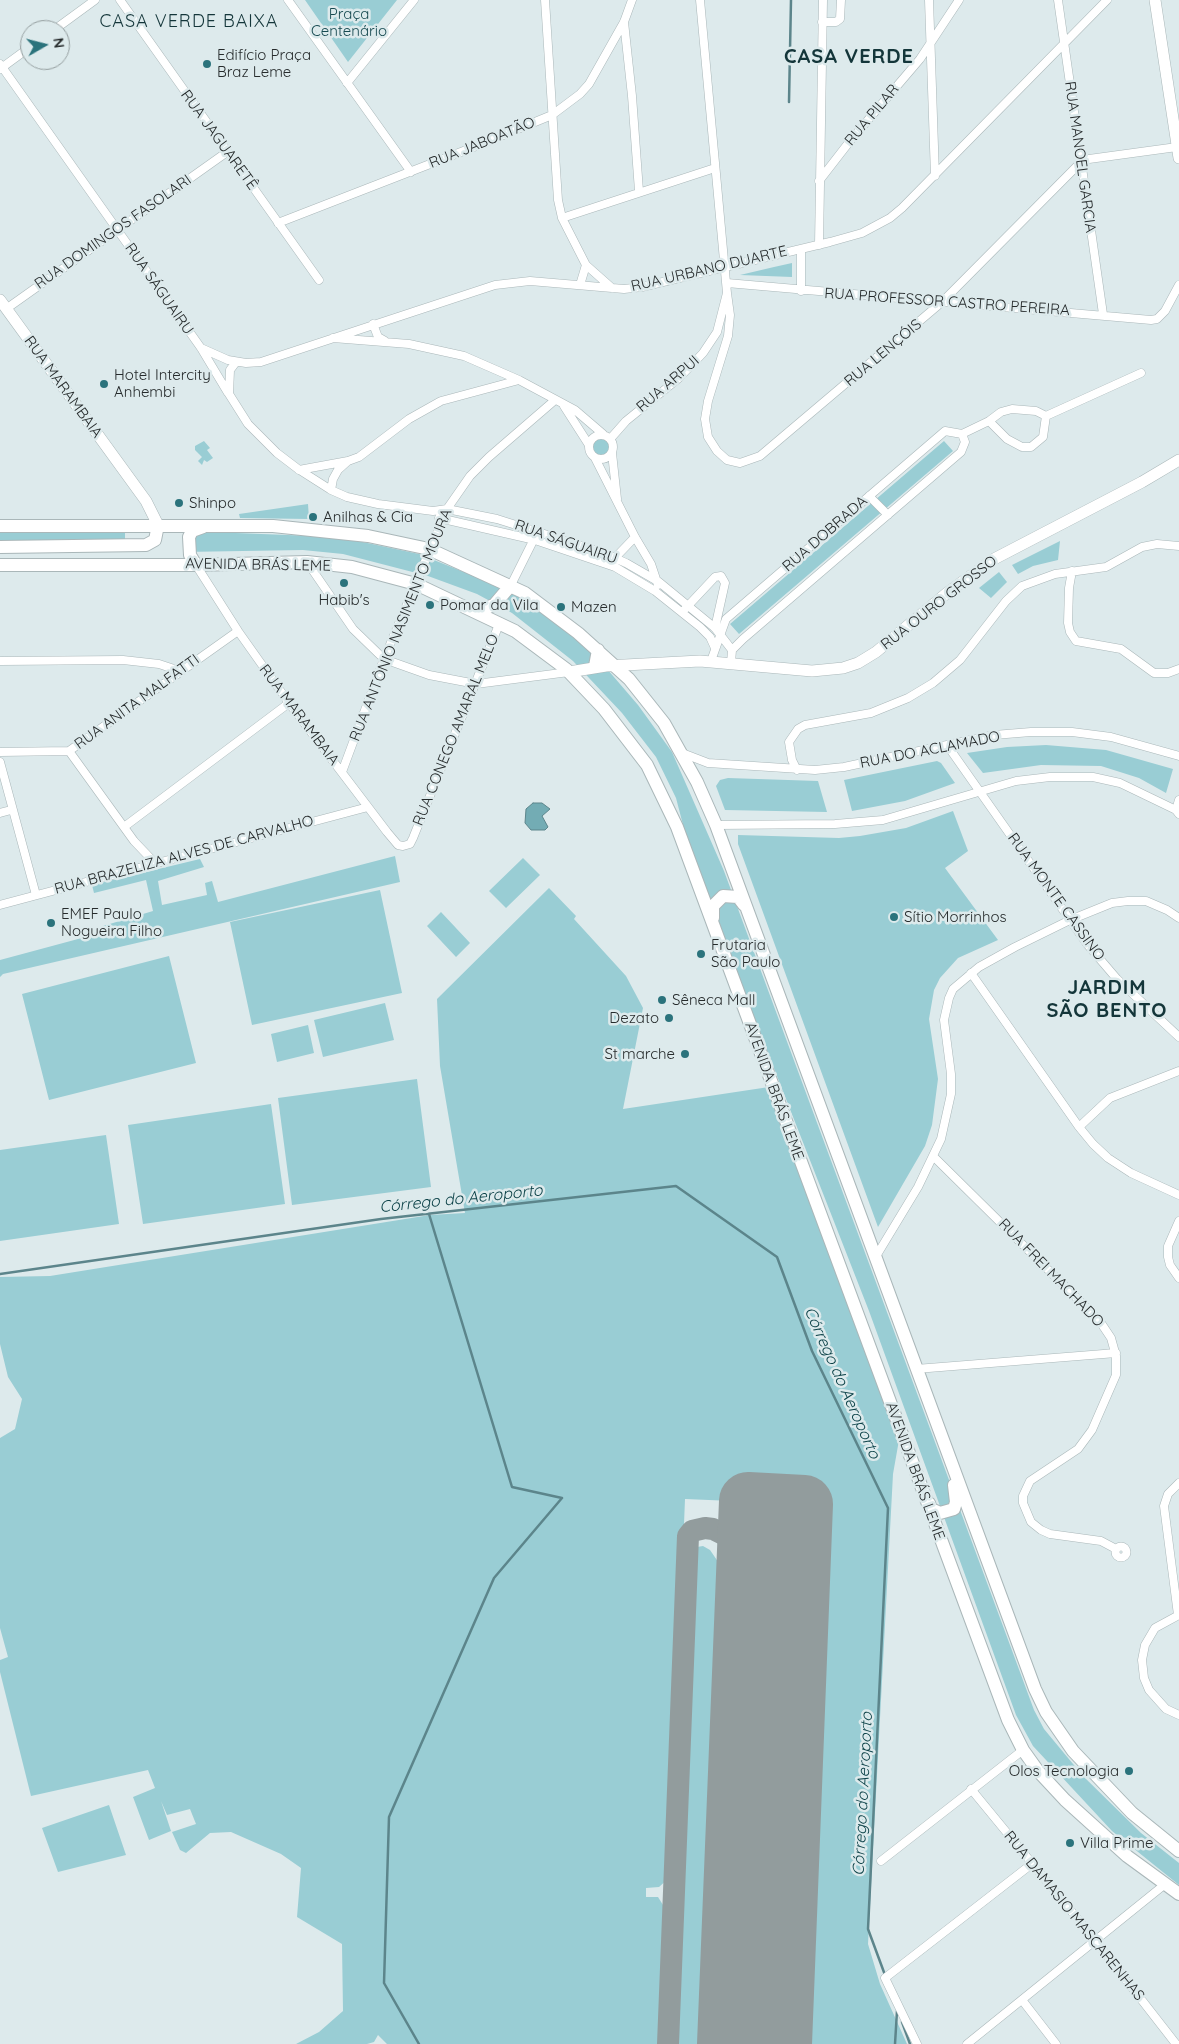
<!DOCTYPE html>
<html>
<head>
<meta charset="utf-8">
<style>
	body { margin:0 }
	#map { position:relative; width:1179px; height:2044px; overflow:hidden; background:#ddeaec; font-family:Quicksand,sans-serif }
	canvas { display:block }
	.north { position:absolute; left:20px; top:20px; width:50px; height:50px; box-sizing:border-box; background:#ddeaec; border:1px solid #949e9f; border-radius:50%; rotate:82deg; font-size:14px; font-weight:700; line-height:20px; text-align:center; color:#262b2c }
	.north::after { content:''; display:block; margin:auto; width:18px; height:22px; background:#2b737c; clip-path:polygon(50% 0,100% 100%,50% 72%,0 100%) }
</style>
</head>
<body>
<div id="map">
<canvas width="1179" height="2044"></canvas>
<div class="north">N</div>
</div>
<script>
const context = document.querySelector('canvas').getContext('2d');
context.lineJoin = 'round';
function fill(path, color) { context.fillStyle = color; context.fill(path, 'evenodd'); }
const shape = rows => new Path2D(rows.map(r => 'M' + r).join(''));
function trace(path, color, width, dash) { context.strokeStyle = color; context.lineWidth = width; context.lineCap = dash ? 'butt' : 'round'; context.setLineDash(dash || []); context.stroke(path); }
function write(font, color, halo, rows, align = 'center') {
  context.font = font + ' Quicksand,sans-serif'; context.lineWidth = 5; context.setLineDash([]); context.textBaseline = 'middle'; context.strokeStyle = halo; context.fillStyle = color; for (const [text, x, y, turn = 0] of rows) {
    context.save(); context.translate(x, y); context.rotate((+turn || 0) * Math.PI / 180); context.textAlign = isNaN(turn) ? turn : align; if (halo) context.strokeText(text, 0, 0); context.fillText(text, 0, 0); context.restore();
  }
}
const green = shape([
	[305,0,397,0,348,62],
	[792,263,792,277,740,275,774,267],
	'593 447a8 8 0 1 1 16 0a8 8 0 1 1-16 0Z',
	[204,441,210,448,207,450,213,458,207,462,204,460,202,465,198,461,202,457,195,450,195,446],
	[944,441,953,451,739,634,730,624],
	[308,504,309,519,240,518,239,514],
	[125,531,125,540,0,543,0,532],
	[184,531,339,537,419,554,511,591,589,648,638,705,672,752,724,871,1034,1710,1044,1729,1083,1776,1141,1833,1179,1863,1179,1885,1112,1831,1033,1746,1016,1715,869,1311,741,984,687,840,676,798,656,757,622,713,573,661,512,613,477,594,428,576,343,554,303,550,183,552],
	[1060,541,1058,560,1033,566,1018,574,1012,565],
	[999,572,1007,582,991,598,979,588],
	[1046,745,1106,750,1173,769,1166,793,1139,778,1101,766,1041,765,983,773,967,753,1007,747],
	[937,761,941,763,955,783,905,801,852,811,844,780],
	[728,778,818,781,827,812,725,810,716,786,720,780],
	[953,811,968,851,945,868,998,940,958,958,940,978,934,990,929,1019,938,1079,932,1125,925,1146,878,1227,738,844,738,835,839,838,860,836,906,828],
	[395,856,400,882,3,974,0,977,0,960,104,932,103,926,153,911,146,880,94,893,92,885,200,859,204,867,158,881,162,905,207,895,205,883,212,881,218,902],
	[523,858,540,875,506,908,489,891],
	[549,888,576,916,574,919,626,976,643,1008,623,1109,769,1087,899,1440,893,1474,868,1944,880,1984,907,2044,783,2044,804,1504,685,1499,670,1877,659,1887,646,1888,646,1897,658,1897,668,1913,663,2044,387,2044,378,2035,374,2042,367,2044,296,2044,319,2032,343,2011,342,1944,297,1917,301,1868,281,1854,231,1832,210,1833,186,1853,180,1850,172,1832,196,1824,190,1809,167,1815,161,1801,171,1831,149,1840,133,1797,155,1788,148,1770,31,1796,0,1672,0,1660,8,1657,0,1628,0,1438,15,1429,22,1399,8,1377,0,1344,0,1277,50,1276,430,1215,465,1213,440,1066,437,999],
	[380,890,402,993,252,1025,230,922],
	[441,912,470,943,456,957,427,926],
	[169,956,196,1063,49,1100,22,994],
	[385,1003,394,1040,323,1057,314,1020],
	[308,1025,314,1053,277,1062,271,1034],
	[417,1079,431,1187,292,1205,278,1098],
	[271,1104,285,1204,143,1224,128,1125],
	[106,1135,119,1224,0,1241,0,1150],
	[703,1546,710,1550,736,1588,742,1604,743,1619,726,2044,673,2044,692,1556,697,1547],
	[109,1805,126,1855,58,1872,42,1828]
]);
const water = shape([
	[533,803,542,803,550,809,542,816,548,827,545,830,531,830,525,823,526,809,533,803]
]);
const stream = shape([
	[789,102,791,0],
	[0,1274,381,1219,676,1186,777,1257,812,1351,888,1508,868,1929,885,1975],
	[902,2022,910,2044],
	[419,2044,384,1983,389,1817,494,1578,562,1498,512,1487,429,1214],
	[895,2044,897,2011]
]);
const taxiway = shape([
	[668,2044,688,1536,692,1531,705,1528,713,1529,727,1536,738,1547,767,1596,773,1638]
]);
const runway = shape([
	[726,2044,748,1501,804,1504,783,2044]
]);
const street = shape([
	[120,0,319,280],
	[288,0,411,172],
	[545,0,558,200,562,218,586,265,612,288],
	[929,0,935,176],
	[1058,0,1103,314],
	[624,22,632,96,639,191],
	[822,22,836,22,840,19,841,0],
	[54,30,95,0],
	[0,64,201,348,228,393],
	[0,69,30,47],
	[347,83,414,0],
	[819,181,850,141,920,59,959,0],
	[562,218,715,168],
	[278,223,479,145,552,115,580,94,589,84,624,22,632,0],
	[819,245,823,0],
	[801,249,801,291],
	[727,283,1151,320,1157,319,1165,311,1179,285],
	[580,285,586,265],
	[727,293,730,315,728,336,708,401,705,419,708,437,717,451,727,460,740,463,760,456,942,302,1081,162,1089,159,1177,147],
	[6,309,227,152],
	[373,324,378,337,385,341],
	[333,338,409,344,464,356,519,380,575,410,603,434],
	[201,348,228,360,246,363,261,362,495,285,530,281,624,289,642,287,830,242,862,233,890,218,902,208,1107,0],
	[236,362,230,370,229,394,248,424,277,453,298,469,331,490,347,497,378,504,433,511,447,509,497,519,601,552,626,563,659,582,715,628,732,650],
	[564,406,589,445],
	[1046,416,1141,373],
	[989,421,1007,439,1022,447,1031,447,1043,437,1046,416],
	'589 447a12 12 0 1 1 24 0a12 12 0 1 1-24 0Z',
	[611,438,626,421,679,378,703,353,717,332,727,293,700,0],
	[612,453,617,499],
	[595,458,635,537,651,564,658,585],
	[299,470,348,461,359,457,409,419,441,401,519,380],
	[331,490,333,479,338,470,348,461],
	[869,496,888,515],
	[439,518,535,540,615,567,655,591,700,627,710,637,715,648],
	[612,561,635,537],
	[307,562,353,629,384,659,429,675,476,684,569,672],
	[196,565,238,631,289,703,387,832,398,845,403,846,410,844,413,838,500,622],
	[1072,571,1069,588,1068,623,1070,632,1076,641,1121,649,1154,673,1168,673,1179,669],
	[511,585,536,535],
	[685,609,715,577,721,576,725,583,715,628],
	[0,661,123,660,159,664,180,671],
	[711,661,726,619,945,431,962,434,989,421,1001,412,1012,409,1036,411,1046,416],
	[731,663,732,650,743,639,961,452,965,442,962,434],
	[947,745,1087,944,1117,979,1179,1037],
	[69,751,134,841,154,862],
	[0,752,69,751,238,631],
	[682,753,708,763,815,770,844,767,994,735,1031,732,1072,732,1111,737,1179,756],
	[0,762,36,895],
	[797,770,792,760,789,742,798,729,805,725,871,713,908,698,933,683,960,660,1006,601,1022,586,1055,574,1106,567,1142,547,1157,544,1179,546],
	[342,772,384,659,447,509,470,476,489,457,555,400],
	[1176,810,1179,800],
	[0,813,11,810],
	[716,825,835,824,883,820,1016,781,1050,777,1093,777,1120,783,1176,810,1179,814],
	[124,827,289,703],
	[0,905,368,807],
	[971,973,1079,1127,1093,1144,1108,1158,1131,1173,1179,1195],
	[1079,1127,1110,1098,1179,1071],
	[934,1157,1099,1320,1111,1338,1116,1356,1116,1375,1092,1430,1078,1449,1030,1481,1023,1496,1023,1503,1031,1522,1041,1530,1050,1534,1101,1541,1116,1549],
	[1179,1221,1168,1246,1168,1257,1170,1265,1179,1278],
	[875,1258,918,1187,941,1139,951,1094,951,1074,944,1020,949,998,953,989,979,967,1015,947,1070,920,1112,903,1128,901,1146,901,1167,910,1179,918],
	[916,1369,1116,1353],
	'1115.5 1552a5.5 5.5 0 1 1 11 0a5.5 5.5 0 1 1-11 0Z',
	[1178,1615,1164,1506,1168,1494,1179,1483],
	[1179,1615,1155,1628,1145,1645,1142,1660,1144,1678,1149,1690,1166,1709,1179,1715],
	[971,1789,1095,1940,1176,2044],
	[881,1861,1023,1750],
	[1022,2000,1056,2044],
	[917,2044,885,1978,1033,1863],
	[967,2044,1164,1885]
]);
const secondary = shape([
	[1155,0,1179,158],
	[0,300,146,501,158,525],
	[569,672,606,666,700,661,812,671,843,668,858,663,876,652,947,593,994,559,1142,482,1179,460]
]);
const primary = shape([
	[0,526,273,526,368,536,429,549,525,593,578,633,629,679,664,723,697,782,716,825,1035,1689,1046,1712,1073,1751,1132,1813,1179,1851],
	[0,547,146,545,155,540,158,525],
	[0,565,196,565,307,562,352,567,416,584,515,631,566,669,604,709,647,765,677,827,1008,1720,1023,1750,1038,1771,1065,1800,1127,1856,1179,1894],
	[196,565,190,555,189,537,192,531,203,527],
	[477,611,494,605,511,585],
	[595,666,598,650],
	[713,918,713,906,723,896,738,897,744,905],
	[929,1503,931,1509,940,1513,954,1509,956,1502,954,1485]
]);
const markers = [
	[207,64,5,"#2b737c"],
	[104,384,5,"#2b737c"],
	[179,503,5,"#2b737c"],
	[313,517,5,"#2b737c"],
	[344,583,5,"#2b737c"],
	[430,605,5,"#2b737c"],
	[561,607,5,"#2b737c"],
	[894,917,5,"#2b737c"],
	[51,923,5,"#2b737c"],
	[701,954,5,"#2b737c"],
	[662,1000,5,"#2b737c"],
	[669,1018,5,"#2b737c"],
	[685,1054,5,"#2b737c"],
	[1129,1771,5,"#2b737c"],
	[1070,1843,5,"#2b737c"]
];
const parkNames = [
	["Praça",349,14],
	["Centenário",349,31]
];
const poiNames = [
	["Edifício Praça",217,55],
	["Braz Leme",217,72],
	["Hotel Intercity",114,375],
	["Anhembi",114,392],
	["Shinpo",189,503],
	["Anilhas & Cia",323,517],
	["Habib's",344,600,"center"],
	["Pomar da Vila",440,605],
	["Mazen",571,607],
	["EMEF Paulo",61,914],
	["Nogueira Filho",61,931],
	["Sítio Morrinhos",904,917],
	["Frutaria",711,945],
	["São Paulo",711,962],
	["Sêneca Mall",672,1000],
	["Dezato",659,1018,"right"],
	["St marche",675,1054,"right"],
	["Olos Tecnologia",1119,1771,"right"],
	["Villa Prime",1080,1843]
];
const streetNames = [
	["RUA PILAR",872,115,-50],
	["RUA JAGUARETÊ",219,140,54],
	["RUA JABOATÃO",482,143,-22],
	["RUA MANOEL GARCIA",1080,157,82],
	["RUA DOMINGOS FASOLARI",113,232,-35],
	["RUA URBANO DUARTE",709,269,-13],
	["RUA SÁGUAIRU",159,289,55],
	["RUA PROFESSOR CASTRO PEREIRA",947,302,4],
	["RUA LENÇÓIS",883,353,-40],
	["RUA ARPUI",668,384,-41],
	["RUA MARAMBAIA",63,387,54],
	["RUA DOBRADA",825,534,-41],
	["RUA SÁGUAIRU",566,542,19],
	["AVENIDA BRÁS LEME",258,565,1],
	["RUA OURO GROSSO",939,603,-38],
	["RUA ANTÔNIO NASIMENTO MOURA",401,625,-68],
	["RUA ANITA MALFATTI",137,702,-36],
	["RUA MARAMBAIA",299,715,53],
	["RUA CONEGO AMARAL MELO",456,730,-68],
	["RUA DO ACLAMADO",930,750,-11],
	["RUA BRAZELIZA ALVES DE CARVALHO",184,855,-15],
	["RUA MONTE CASSINO",1056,897,54],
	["AVENIDA BRÁS LEME",774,1091,70],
	["RUA FREI MACHADO",1051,1273,46],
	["AVENIDA BRÁS LEME",915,1471,70],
	["RUA DAMASIO MASCARENHAS",1074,1916,51]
];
const waterNames = [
	["Córrego do Aeroporto",461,1199,-6],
	["Córrego do Aeroporto",842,1383,66],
	["Córrego do Aeroporto",863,1794,-87]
];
const quarterNames = [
	["CASA VERDE BAIXA",189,22]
];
const districtNames = [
	["CASA VERDE",849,57],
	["JARDIM",1107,988],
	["SÃO BENTO",1107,1011]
];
fill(green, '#99cdd4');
fill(water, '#73acb4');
trace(water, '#5c858b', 1);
trace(stream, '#5c858b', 2.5);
trace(taxiway, '#929c9d', 22);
trace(runway, '#929c9d', 58);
trace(street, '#aab7b9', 9);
trace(secondary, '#aab7b9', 12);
trace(primary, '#aab7b9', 14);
trace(street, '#fff', 8);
trace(secondary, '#fff', 11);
trace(primary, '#fff', 12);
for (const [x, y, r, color] of markers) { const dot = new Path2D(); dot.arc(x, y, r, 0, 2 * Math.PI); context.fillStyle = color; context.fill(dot); trace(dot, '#ddeaec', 2); }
write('15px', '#174a51', '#ddeaec', parkNames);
write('15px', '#262b2c', '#ddeaec', poiNames, 'left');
write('15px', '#262b2c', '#ddeaec', streetNames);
write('italic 16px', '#0c4248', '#ddeaec', waterNames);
context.letterSpacing = '1px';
write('18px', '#14363a', '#ddeaec', quarterNames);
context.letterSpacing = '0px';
context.letterSpacing = '1px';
write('bold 20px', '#14363a', '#ddeaec', districtNames);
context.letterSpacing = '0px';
</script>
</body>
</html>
